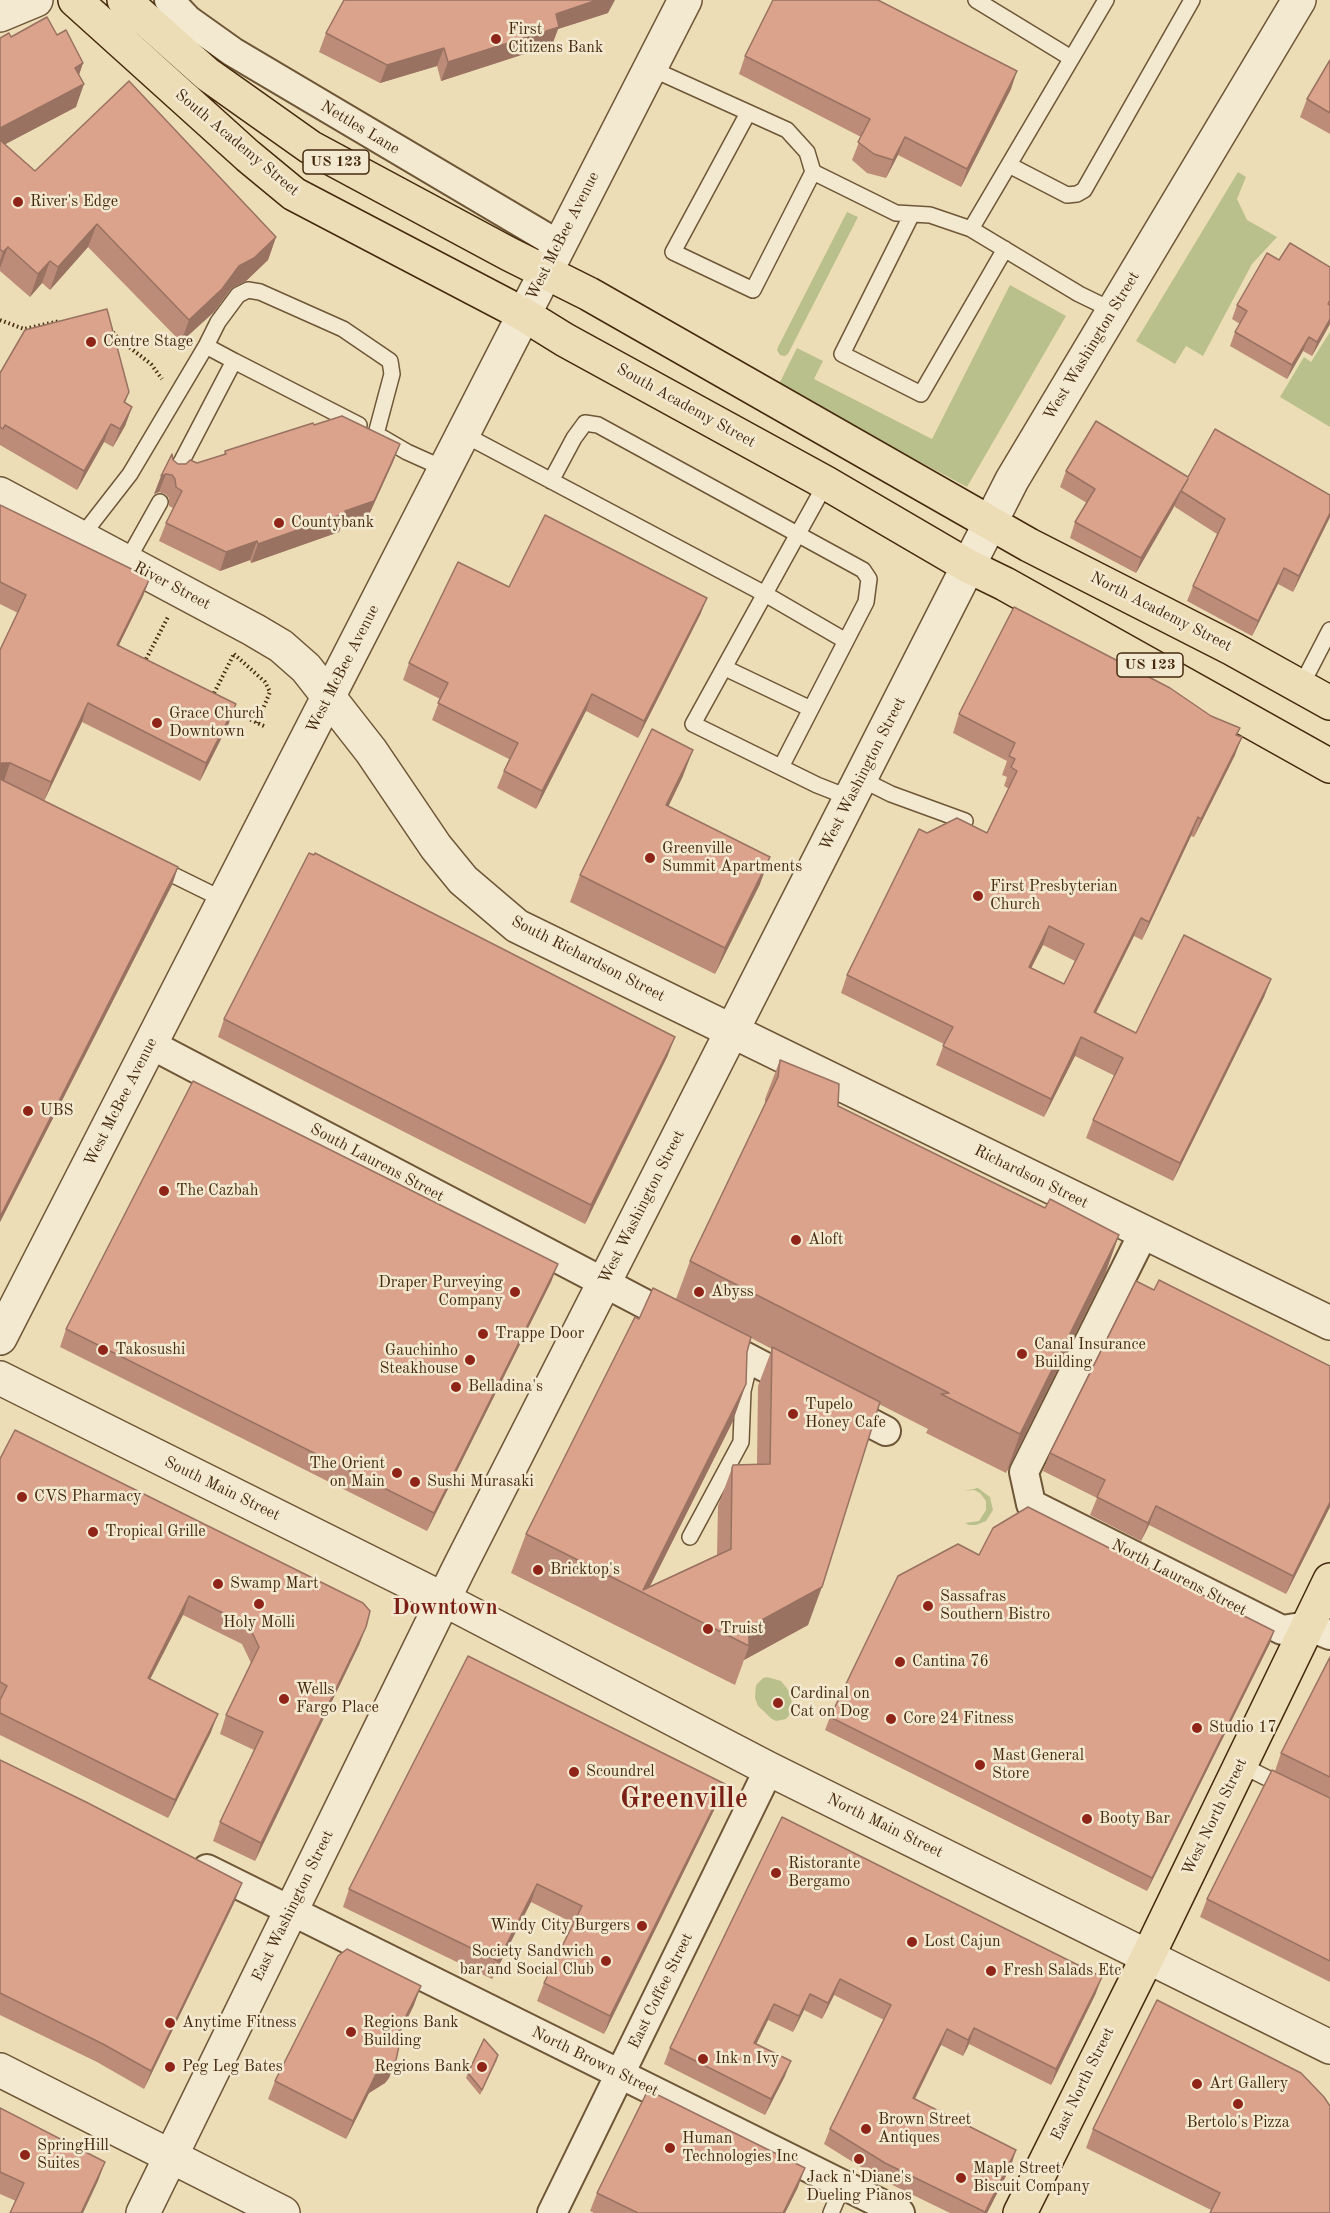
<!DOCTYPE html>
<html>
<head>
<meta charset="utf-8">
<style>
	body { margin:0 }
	canvas { display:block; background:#ecddb6 }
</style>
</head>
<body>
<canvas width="1330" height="2213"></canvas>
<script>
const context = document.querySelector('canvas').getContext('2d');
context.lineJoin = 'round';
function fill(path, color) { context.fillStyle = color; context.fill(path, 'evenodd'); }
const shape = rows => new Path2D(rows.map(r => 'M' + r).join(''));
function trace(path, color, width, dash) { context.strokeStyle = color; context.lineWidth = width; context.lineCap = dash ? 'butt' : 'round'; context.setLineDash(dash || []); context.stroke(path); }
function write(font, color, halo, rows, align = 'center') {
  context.font = font + ' "Old Standard TT",serif'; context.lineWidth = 5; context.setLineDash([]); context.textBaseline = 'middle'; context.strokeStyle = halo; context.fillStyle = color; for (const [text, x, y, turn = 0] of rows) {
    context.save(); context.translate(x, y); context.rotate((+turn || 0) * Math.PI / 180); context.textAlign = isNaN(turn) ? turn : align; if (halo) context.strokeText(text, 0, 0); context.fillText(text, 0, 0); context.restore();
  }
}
const green = shape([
	[1238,172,1246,177,1237,199,1247,220,1277,237,1252,264,1203,356,1186,346,1175,364,1136,341],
	[847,212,858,217,788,354,785,356,780,355,777,350,778,347],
	[1010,285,1066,316,967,487,778,386,797,348,823,361,814,379,932,439],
	[1330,332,1330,427,1280,397,1304,357,1311,362],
	[978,1488,990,1497,993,1510,986,1521,976,1525,969,1525,965,1523,979,1521,986,1510,986,1501,980,1493,974,1490,964,1491],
	[767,1677,781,1681,789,1691,793,1707,792,1712,786,1719,776,1721,772,1719,758,1706,755,1698,756,1685,763,1678]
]);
const path = shape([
	[0,320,24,329,60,321],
	[110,329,120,340,151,364,162,379],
	[234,654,265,682,270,692,257,723],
	[144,663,168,617],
	[212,697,234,654],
	[230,710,266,727]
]);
const service = shape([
	[976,0,1071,58],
	[650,68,787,130,807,152,813,172,896,213,930,215,971,229,1079,294,1114,311],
	[748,113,673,252,753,290,813,172],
	[1009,165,1067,195,1077,194,1084,190,1192,0],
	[912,214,842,354,921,394,1005,249],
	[971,229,1106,0],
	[206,346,234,361],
	[463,434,765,594,846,641],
	[383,438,407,452,445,469],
	[175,474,234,361,359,425],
	[551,481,574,438,585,423,598,425,863,570,869,579,866,602,781,767],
	[826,483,693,724,817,785,850,798],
	[81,537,130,474,206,346,218,322,238,295,248,290,260,292,343,329,390,361,392,374,376,434],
	[127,561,160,502],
	[725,668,811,709],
	[1301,686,1330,630],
	[861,779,891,794,965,821],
	[159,868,224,900],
	[690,1537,741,1442,743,1391,747,1374],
	[1241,1765,1287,1788],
	[831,2213,843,2185]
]);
const minor = shape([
	[169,0,188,20,233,52,559,245],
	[150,1044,799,1385],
	[1144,1232,1024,1472,1031,1504,1282,1630,1308,1626,1330,1635],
	[840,1407,886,1431],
	[207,1869,900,2213],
	[552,2213,769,1769]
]);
const tertiary = shape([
	[0,15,36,0],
	[0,494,254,630,281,646,306,668,371,751,436,847,463,880,517,926,1330,1323],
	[0,1338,685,0],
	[0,1378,443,1599,769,1769,1330,2047],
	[0,2070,283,2213],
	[143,2213,458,1570,1012,480,1299,0]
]);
const primary = shape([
	[1020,2213,1148,1956,1330,1580]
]);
const trunk = shape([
	[75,0,248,156,294,194,523,314,565,340,826,483,968,566,1005,584,1330,766],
	[124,0,207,74,310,147,509,254,589,294,1029,545,1233,649,1330,703]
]);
const wall = shape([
	[608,13,558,29,552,45,441,81,437,66,380,83,319,52,326,33],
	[57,35,83,63,79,75,76,107,5,144,35,171,276,237,268,260,246,281,231,289,214,312,181,342,88,247,50,290,42,283,30,297,0,271,0,38,11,37],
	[745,56,1011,89,961,187,898,155,886,178,867,173,852,160,861,137,739,74],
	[1330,60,1330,134,1300,117,1307,99],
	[1279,260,1330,267,1330,324,1312,356,1303,351,1287,379,1230,346,1235,332,1240,324,1232,319,1237,305],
	[0,373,129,392,125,403,132,407,125,426,113,447,104,442,77,490,0,445],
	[314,425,400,444,393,462,367,519,340,529,339,532,251,563,250,560,220,571,159,541,166,523,173,508,169,506,169,498,165,494,159,492,154,494,173,460,178,464,197,463,224,454,225,451],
	[1066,471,1188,477,1330,495,1330,517,1293,592,1278,584,1252,636,1187,601,1193,586,1217,534,1175,507,1175,505,1136,573,1070,538,1075,522,1087,503,1060,487],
	[0,505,150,578,143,596,119,645,229,723,200,781,82,722,44,801,178,867,172,885,0,1222,0,650,18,613,0,604],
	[509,587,707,598,700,615,638,738,586,711,536,809,497,788,504,771,509,759,432,720,440,699,403,680,409,663],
	[959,714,1211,716,1240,728,1237,735,1235,755,1194,837,1191,836,1142,940,1134,936,1096,1013,1136,1033,1271,979,1264,997,1173,1181,1086,1138,1093,1120,1115,1076,1075,1056,1044,1117,936,1065,944,1044,841,993,847,975,927,833,987,833,1009,789,1004,786,1007,777,1002,775,1007,761,953,733],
	[1043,945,1075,961,1064,984,1031,968],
	[683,776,668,807,760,884,715,974,570,902,580,875],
	[224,1019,668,1055,585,1224,218,1037],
	[780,1060,838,1106,1045,1208,1119,1235,1105,1274,1006,1473,926,1433,928,1429,879,1404,808,1625,744,1660,735,1685,511,1573,526,1534,639,1319,676,1299,690,1261,765,1105,765,1099],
	[751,1338,772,1349,758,1386,757,1464,732,1468,718,1506,717,1555,650,1586,732,1423,746,1384,747,1352],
	[558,1264,551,1282,427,1531,60,1347,66,1329],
	[1154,1290,1330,1366,1330,1507,1286,1594,1149,1525,1141,1541,1090,1515,1097,1498,1043,1471,1050,1453],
	[0,1459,366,1627,359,1645,255,1861,213,1841,220,1822,254,1750,220,1734,226,1715,251,1663,242,1644,183,1615,150,1679,211,1732,168,1818,0,1735],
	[979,1555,1270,1643,1147,1891,825,1730,830,1717],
	[1330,1657,1330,1798,1275,1771,1281,1753],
	[0,1760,235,1901,144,2089,97,2062,0,2015],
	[1330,1798,1330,1982,1200,1917,1207,1899],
	[718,1802,604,2034,537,2001,544,1983,573,1923,531,1902,492,1979,343,1907,349,1889],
	[782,1817,1096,1993,1051,2085,969,2044,963,2056,941,2045,915,2099,1011,2166,987,2213,950,2213,880,2179,824,2144,830,2129,884,2020,834,1995,822,2019,804,2010,793,2032,768,2020,756,2044,785,2076,765,2115,664,2064,670,2048],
	[414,2005,397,2039,389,2078,385,2083,369,2093,346,2139,268,2099,275,2081],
	[498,2055,497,2060,480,2095,466,2078,468,2073],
	[1330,2106,1211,2210,1086,2148,1093,2129],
	[0,2108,98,2181,16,2201,0,2194],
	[798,2187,785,2213,594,2213,590,2211,597,2193]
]);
const shadedWall = shape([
	[597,0,615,0,608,13,558,29,552,45,441,81,448,62,556,14],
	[444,48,437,66,380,83,387,65],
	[83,63,75,86,75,68],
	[1017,71,1011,89,961,187,967,169],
	[84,84,76,107,0,147,0,128],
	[905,137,898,155,886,178,893,160],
	[97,224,88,247,50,290,58,267],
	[276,237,268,260,246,281,231,289,214,312,181,342,189,320,239,266],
	[8,247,0,268,0,261,3,252],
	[50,261,42,283,30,297,38,274],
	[1330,319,1330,324,1312,356,1317,342],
	[1309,337,1303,351,1287,379,1292,365],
	[132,407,125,426,113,447,120,429],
	[111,424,104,442,77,490,84,471],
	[400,444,393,462,367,519,340,529,339,532,251,563,258,544,345,511],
	[166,474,159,492,154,494,161,476],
	[1181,491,1175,505,1136,573,1141,558],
	[1330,513,1330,517,1293,592,1299,576],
	[257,541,250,560,220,571,226,552],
	[1284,568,1278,584,1252,636,1258,621],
	[150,578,143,596,110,663,117,645],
	[707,598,700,615,638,738,644,721],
	[592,694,586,711,536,809,542,791],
	[88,703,82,722,44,801,51,782],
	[236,704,229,723,200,781,206,763],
	[1242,737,1235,755,1194,837,1201,819],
	[693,750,683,776,656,832,666,805],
	[2,763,10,763,4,781,0,781,0,765],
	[1198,817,1191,836,1142,940,1149,922],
	[770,857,760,884,715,974,725,948],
	[178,867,172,885,0,1222,0,1217],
	[1141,918,1134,936,1087,1030,1094,1012],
	[1049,926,1043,945,1022,986,1029,967],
	[1271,979,1264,997,1173,1181,1180,1163],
	[675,1037,668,1055,585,1224,591,1205],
	[1081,1037,1075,1056,1044,1117,1051,1099],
	[1119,1235,1105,1274,1006,1473,1020,1434],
	[558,1264,551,1282,427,1531,434,1513],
	[746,1384,732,1423,646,1594,642,1593],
	[1330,1502,1330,1507,1286,1594,1293,1576],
	[1156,1506,1149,1525,1141,1541,1148,1523],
	[822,1587,808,1625,744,1660,749,1646,749,1627],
	[189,1596,183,1615,141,1697,148,1678],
	[366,1627,359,1645,255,1861,261,1843],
	[1274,1631,1270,1643,1147,1891,1152,1878],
	[218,1714,211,1732,168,1818,175,1800],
	[725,1784,718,1802,604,2034,610,2016],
	[242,1883,235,1901,144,2089,151,2071],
	[537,1884,531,1902,492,1979,498,1961],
	[1102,1977,1096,1993,1051,2085,1056,2069],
	[840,1979,834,1995,822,2019,828,2003],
	[421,1986,414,2005,389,2055,396,2036],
	[810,1994,804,2010,793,2032,799,2016],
	[774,2004,768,2020,749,2059,754,2043],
	[974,2028,969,2044,963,2056,968,2040],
	[947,2029,941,2045,907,2114,913,2098],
	[396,2060,389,2078,385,2083,369,2093,346,2139,353,2121,376,2074],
	[791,2061,785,2076,765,2115,771,2099],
	[1016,2150,1011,2166,987,2213,985,2213],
	[105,2162,98,2181,83,2213,81,2213],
	[805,2168,798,2187,785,2213,783,2213]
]);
const building = shape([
	[344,0,597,0,556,14,559,27,448,62,444,48,387,65,326,33,344,0],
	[773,0,878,0,1017,71,967,169,905,137,893,160,874,154,858,142,870,119,745,56,773,0],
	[47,17,57,35,66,30,83,63,75,68,84,84,0,128,0,38,9,33,11,37,47,17],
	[1330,60,1330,113,1307,99,1330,60],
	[129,81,276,237,254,258,239,266,222,289,189,320,97,224,58,267,50,261,38,274,8,247,3,252,0,249,0,140,35,171,129,81],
	[1290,243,1330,267,1330,300,1328,304,1330,305,1330,319,1317,342,1309,337,1292,365,1235,332,1247,311,1237,305,1267,253,1279,260,1290,243],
	[107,309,129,392,124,402,132,407,120,429,111,424,84,471,5,425,3,429,0,427,0,373,25,330,107,309],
	[342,416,400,444,374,501,345,511,346,513,258,544,257,541,226,552,166,523,182,491,176,487,175,479,172,475,166,474,161,476,172,454,173,460,178,464,186,464,190,460,197,463,226,454,225,451,313,423,314,425,342,416],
	[1096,421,1188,477,1215,429,1330,495,1330,513,1299,576,1284,568,1258,621,1193,586,1225,519,1181,491,1188,479,1141,558,1075,522,1095,489,1066,471,1096,421],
	[0,505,150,578,117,645,236,704,206,763,88,703,51,782,10,763,2,763,0,765,0,650,26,595,0,582,0,505],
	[545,515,707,598,644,721,592,694,542,791,504,771,518,743,438,703,448,683,409,663,458,562,509,587,545,515],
	[1014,607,1170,688,1211,716,1240,728,1236,735,1242,737,1201,819,1198,817,1149,922,1141,918,1094,1012,1136,1033,1184,935,1271,979,1180,1163,1093,1120,1123,1058,1081,1037,1051,1099,943,1046,953,1027,847,975,919,829,927,833,957,818,987,833,1017,771,1011,767,1015,759,1009,756,1015,743,959,714,1014,607],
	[1049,926,1084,944,1064,984,1029,967,1049,926],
	[652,729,693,750,666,805,770,857,725,948,580,875,652,729],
	[0,778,2,780,178,867,0,1217,0,778],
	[309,853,314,855,315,853,675,1037,591,1205,224,1019,309,853],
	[780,1060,839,1084,838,1106,1045,1208,1050,1199,1119,1235,1020,1434,941,1394,949,1393,690,1261,778,1077,780,1060],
	[193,1081,558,1264,434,1513,66,1329,193,1081],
	[1159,1280,1330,1366,1330,1502,1293,1576,1156,1506,1148,1523,1097,1497,1105,1480,1050,1453,1136,1281,1154,1290,1159,1280],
	[653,1288,751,1337,747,1352,746,1384,643,1590,731,1549,732,1468,733,1465,770,1464,772,1347,880,1402,822,1587,749,1627,749,1646,526,1534,635,1317,639,1319,653,1288],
	[15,1430,363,1603,370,1611,366,1627,261,1843,220,1822,263,1732,226,1715,259,1647,249,1626,189,1596,148,1678,218,1714,175,1800,0,1713,0,1700,7,1686,0,1682,0,1459,15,1430],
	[1028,1507,1274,1631,1152,1878,830,1717,898,1576,958,1544,979,1555,993,1528,1028,1507],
	[468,1656,725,1784,610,2016,544,1983,582,1906,537,1884,498,1961,349,1889,468,1656],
	[1330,1657,1330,1777,1281,1753,1330,1657],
	[0,1760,88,1803,242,1883,151,2071,103,2044,0,1993,0,1760],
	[1272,1770,1330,1798,1330,1961,1207,1899,1272,1770],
	[782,1817,1102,1977,1056,2069,974,2028,968,2040,947,2029,913,2098,1016,2150,985,2212,885,2163,830,2129,891,2005,840,1979,828,2003,810,1994,799,2016,774,2004,754,2043,791,2061,771,2099,670,2048,782,1817],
	[347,1949,421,1986,396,2036,399,2046,396,2060,391,2065,376,2074,353,2121,275,2081,338,1956,347,1949],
	[1157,2000,1301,2073,1324,2097,1330,2106,1330,2213,1210,2213,1220,2193,1093,2129,1157,2000],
	[484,2039,498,2055,482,2090,468,2073,484,2039],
	[648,2090,805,2168,783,2213,638,2213,597,2193,648,2090],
	[0,2108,105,2162,81,2213,10,2213,24,2183,0,2172,0,2108]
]);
const markers = [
	[496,39,6,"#8f2418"],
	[18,202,6,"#8f2418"],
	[91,342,6,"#8f2418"],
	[279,523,6,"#8f2418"],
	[157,723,6,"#8f2418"],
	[650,858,6,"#8f2418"],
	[978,896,6,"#8f2418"],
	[28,1111,6,"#8f2418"],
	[164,1191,6,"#8f2418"],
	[796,1240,6,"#8f2418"],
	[515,1292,6,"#8f2418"],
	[699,1292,6,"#8f2418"],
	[483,1334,6,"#8f2418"],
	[103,1350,6,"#8f2418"],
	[1022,1354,6,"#8f2418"],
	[470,1360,6,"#8f2418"],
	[456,1387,6,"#8f2418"],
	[793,1414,6,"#8f2418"],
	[397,1473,6,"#8f2418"],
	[415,1482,6,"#8f2418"],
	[22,1497,6,"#8f2418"],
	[93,1532,6,"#8f2418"],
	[538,1570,6,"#8f2418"],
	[218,1584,6,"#8f2418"],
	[259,1604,6,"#8f2418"],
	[928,1606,6,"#8f2418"],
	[708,1629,6,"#8f2418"],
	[900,1662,6,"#8f2418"],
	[284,1699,6,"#8f2418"],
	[778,1703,6,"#8f2418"],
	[891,1719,6,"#8f2418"],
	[1197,1728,6,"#8f2418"],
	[980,1765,6,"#8f2418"],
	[574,1772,6,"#8f2418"],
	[1087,1819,6,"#8f2418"],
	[776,1873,6,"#8f2418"],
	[642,1926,6,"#8f2418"],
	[912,1942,6,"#8f2418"],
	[606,1961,6,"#8f2418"],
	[991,1971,6,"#8f2418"],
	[170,2023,6,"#8f2418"],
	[351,2032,6,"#8f2418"],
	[703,2059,6,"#8f2418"],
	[170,2067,6,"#8f2418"],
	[482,2067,6,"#8f2418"],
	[1197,2084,6,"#8f2418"],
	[1238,2104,6,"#8f2418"],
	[866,2129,6,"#8f2418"],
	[670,2148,6,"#8f2418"],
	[25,2155,6,"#8f2418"],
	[859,2159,6,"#8f2418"],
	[961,2178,6,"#8f2418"]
];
const shields = [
	[336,162,66],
	[1150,665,66]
];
const shieldNames = [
	["US 123",336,162],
	["US 123",1150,665]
];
const poiNames = [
	["First",508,30],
	["Citizens Bank",508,48],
	["River's Edge",30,202],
	["Centre Stage",103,342],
	["Countybank",291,523],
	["Grace Church",169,714],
	["Downtown",169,732],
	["Greenville",662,849],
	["Summit Apartments",662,867],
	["First Presbyterian",990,887],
	["Church",990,905],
	["UBS",40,1111],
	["The Cazbah",176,1191],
	["Aloft",808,1240],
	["Draper Purveying",503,1283,"right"],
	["Company",503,1301,"right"],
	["Abyss",711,1292],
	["Trappe Door",495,1334],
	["Canal Insurance",1034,1345],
	["Building",1034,1363],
	["Takosushi",115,1350],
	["Gauchinho",458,1351,"right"],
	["Steakhouse",458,1369,"right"],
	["Belladina's",468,1387],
	["Tupelo",805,1405],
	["Honey Cafe",805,1423],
	["The Orient",385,1464,"right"],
	["on Main",385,1482,"right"],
	["Sushi Murasaki",427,1482],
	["CVS Pharmacy",34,1497],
	["Tropical Grille",105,1532],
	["Bricktop's",550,1570],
	["Swamp Mart",230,1584],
	["Sassafras",940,1597],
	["Southern Bistro",940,1615],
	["Holy Mōlli",259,1623,"center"],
	["Truist",720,1629],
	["Cantina 76",912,1662],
	["Wells",296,1690],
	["Fargo Place",296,1708],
	["Cardinal on",790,1694],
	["Cat on Dog",790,1712],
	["Core 24 Fitness",903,1719],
	["Studio 17",1209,1728],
	["Mast General",992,1756],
	["Store",992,1774],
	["Scoundrel",586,1772],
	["Booty Bar",1099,1819],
	["Ristorante",788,1864],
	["Bergamo",788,1882],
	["Windy City Burgers",630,1926,"right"],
	["Lost Cajun",924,1942],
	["Society Sandwich",594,1952,"right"],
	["bar and Social Club",594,1970,"right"],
	["Fresh Salads Etc",1003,1971],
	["Anytime Fitness",182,2023],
	["Regions Bank",363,2023],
	["Building",363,2041],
	["Ink n Ivy",715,2059],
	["Peg Leg Bates",182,2067],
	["Regions Bank",470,2067,"right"],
	["Art Gallery",1209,2084],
	["Brown Street",878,2120],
	["Antiques",878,2138],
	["Bertolo's Pizza",1238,2123,"center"],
	["Human",682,2139],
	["Technologies Inc",682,2157],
	["SpringHill",37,2146],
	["Suites",37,2164],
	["Maple Street",973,2169],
	["Biscuit Company",973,2187],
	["Jack n' Diane's",859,2178,"center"],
	["Dueling Pianos",859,2196,"center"]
];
const streetNames = [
	["Nettles Lane",360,128,31],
	["South Academy Street",237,143,40],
	["West McBee Avenue",563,236,-63],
	["West Washington Street",1092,346,-59],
	["South Academy Street",686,406,29],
	["River Street",172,586,28],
	["North Academy Street",1161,612,27],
	["West McBee Avenue",343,669,-63],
	["West Washington Street",863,774,-63],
	["South Richardson Street",588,959,27],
	["West McBee Avenue",121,1102,-63],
	["South Laurens Street",377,1163,28],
	["Richardson Street",1031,1177,26],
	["West Washington Street",642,1207,-63],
	["South Main Street",222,1489,26],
	["North Laurens Street",1179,1578,27],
	["West North Street",1215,1817,-64],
	["North Main Street",885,1826,26],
	["East Washington Street",293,1906,-64],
	["East Coffee Street",661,1991,-64],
	["North Brown Street",595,2062,26],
	["East North Street",1083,2084,-64]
];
const districtNames = [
	["Downtown",445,1608]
];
const townNames = [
	["Greenville",684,1800]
];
fill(green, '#bac08c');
trace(service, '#6e5637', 18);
trace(minor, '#6e5637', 32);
trace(tertiary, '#6e5637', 36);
trace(primary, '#44290d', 36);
trace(trunk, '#44290d', 36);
trace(path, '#44290d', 4, [1.5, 3]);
trace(service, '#f3e9d0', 15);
trace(minor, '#f3e9d0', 28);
trace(tertiary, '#f3e9d0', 33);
trace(primary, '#ecddb6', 33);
trace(trunk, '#ecddb6', 33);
fill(wall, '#bc8c78');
fill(shadedWall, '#997262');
fill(building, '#dba38c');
trace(building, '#997262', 1.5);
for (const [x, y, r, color] of markers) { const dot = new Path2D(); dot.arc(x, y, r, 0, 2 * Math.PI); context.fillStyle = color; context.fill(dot); trace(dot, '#f3e9d0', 2); }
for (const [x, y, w] of shields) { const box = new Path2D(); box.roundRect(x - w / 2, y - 12, w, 24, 4.5); context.fillStyle = '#f3e9d0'; context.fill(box); trace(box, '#44290d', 1.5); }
write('bold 15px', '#44290d', null, shieldNames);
write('16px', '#44290d', '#f3e9d0', poiNames, 'left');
write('16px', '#44290d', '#f3e9d0', streetNames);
write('bold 22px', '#7a1f14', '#f3e9d0', districtNames);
write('bold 28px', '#7a1f14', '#f3e9d0', townNames);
</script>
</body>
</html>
